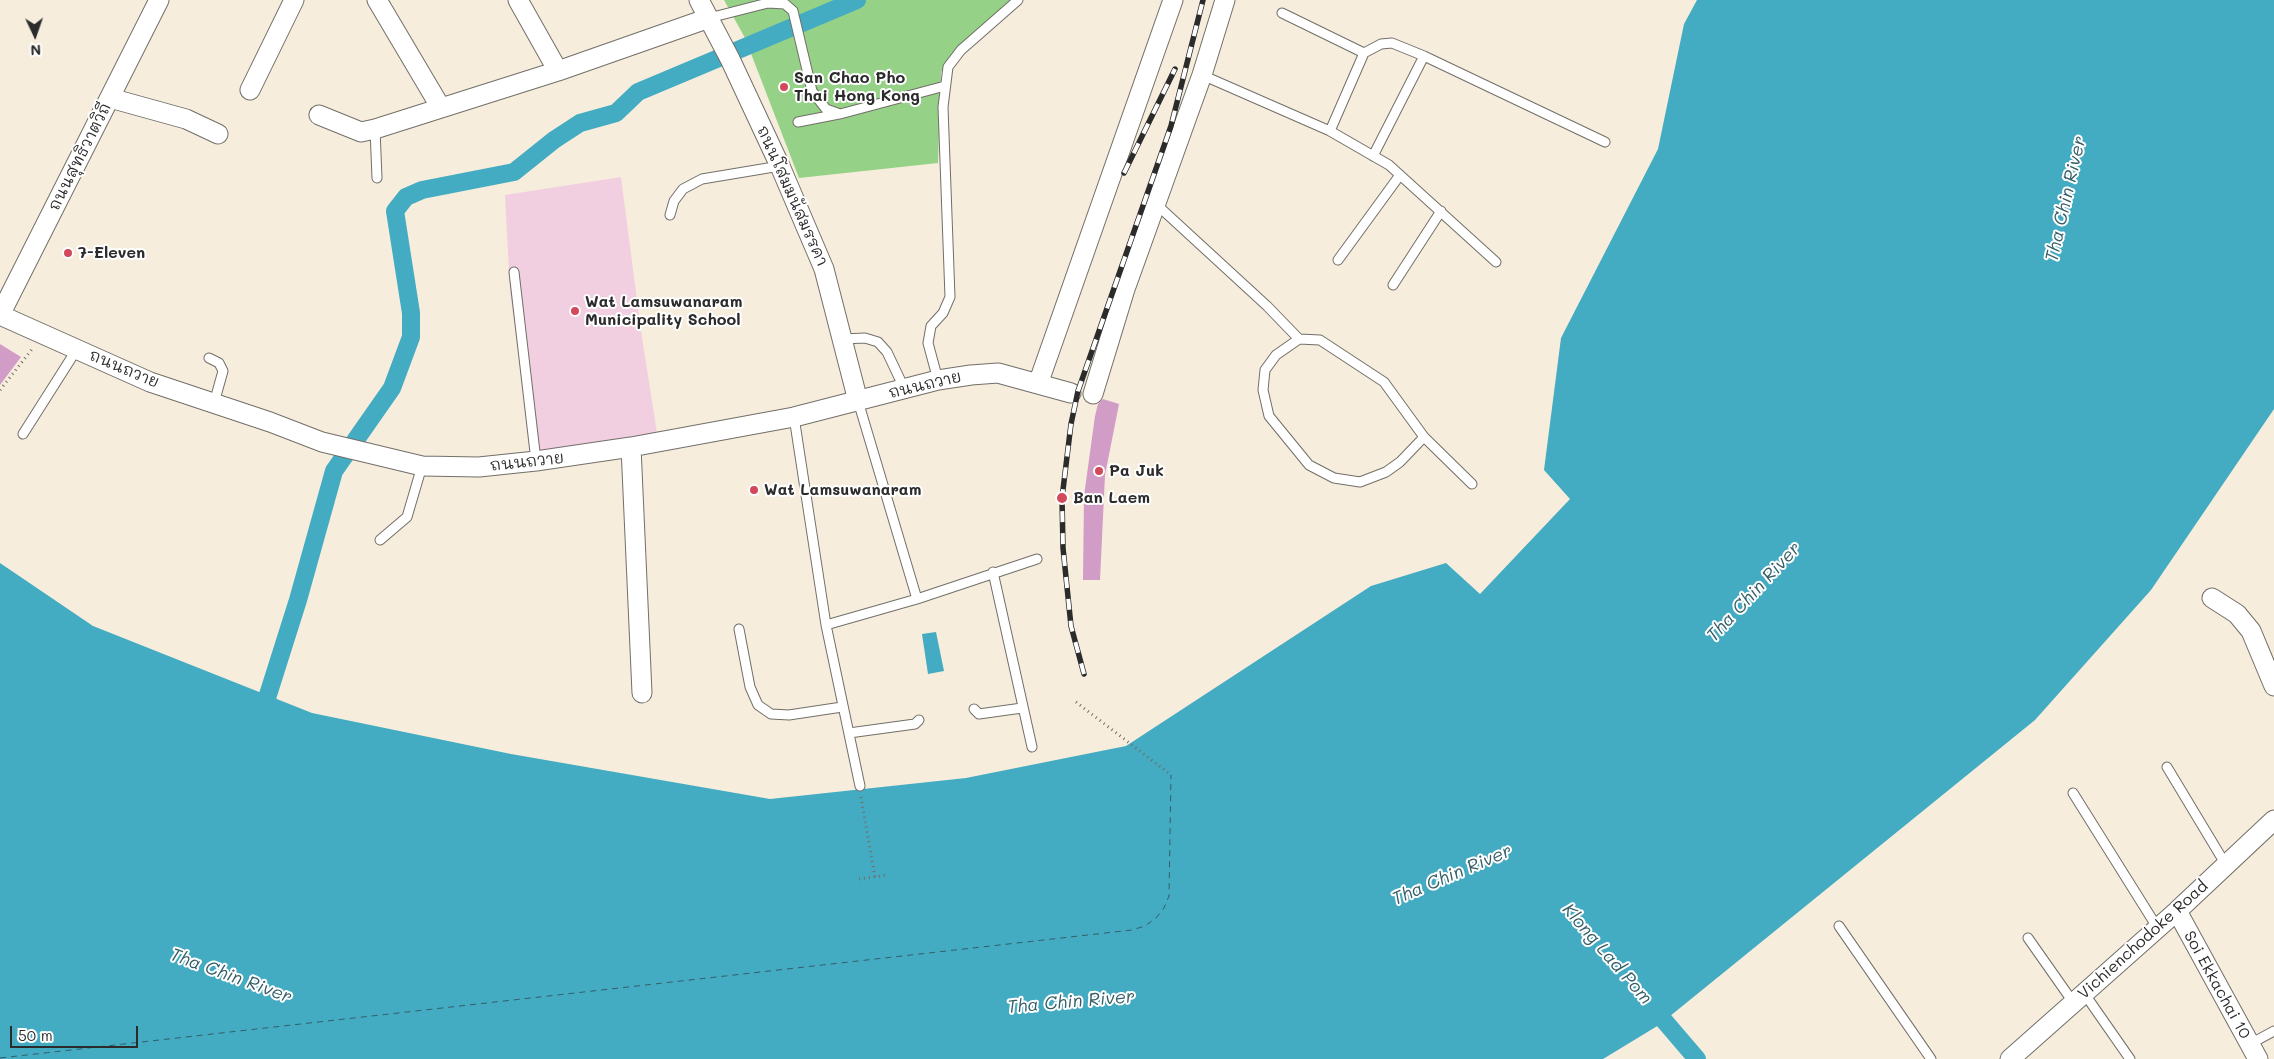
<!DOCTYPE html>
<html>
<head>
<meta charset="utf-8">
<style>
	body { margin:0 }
	#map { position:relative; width:2274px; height:1059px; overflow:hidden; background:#f6eddc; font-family:Mali,sans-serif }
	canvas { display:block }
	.north { position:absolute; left:10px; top:10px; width:50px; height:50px; -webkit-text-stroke:4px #fff; paint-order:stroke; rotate:177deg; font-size:14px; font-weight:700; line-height:20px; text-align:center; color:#2b2b2b }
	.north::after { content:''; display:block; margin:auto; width:18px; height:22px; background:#2b2b2b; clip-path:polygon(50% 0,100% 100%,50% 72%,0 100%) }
	.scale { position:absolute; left:10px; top:1026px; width:128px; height:22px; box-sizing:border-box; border:2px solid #2b2b2b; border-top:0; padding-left:6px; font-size:15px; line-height:18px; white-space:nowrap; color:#2b2b2b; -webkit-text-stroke:4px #fff; paint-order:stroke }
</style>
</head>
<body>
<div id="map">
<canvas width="2274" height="1059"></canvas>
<div class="north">N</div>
<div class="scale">50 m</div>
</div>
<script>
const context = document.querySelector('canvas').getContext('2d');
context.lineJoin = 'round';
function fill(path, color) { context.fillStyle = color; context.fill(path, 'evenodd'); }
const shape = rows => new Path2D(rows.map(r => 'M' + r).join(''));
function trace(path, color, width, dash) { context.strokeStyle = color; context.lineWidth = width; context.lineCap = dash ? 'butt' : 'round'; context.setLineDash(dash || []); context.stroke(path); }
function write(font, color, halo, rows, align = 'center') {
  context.font = font + ' Mali,"Playpen Sans Thai",sans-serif'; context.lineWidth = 4; context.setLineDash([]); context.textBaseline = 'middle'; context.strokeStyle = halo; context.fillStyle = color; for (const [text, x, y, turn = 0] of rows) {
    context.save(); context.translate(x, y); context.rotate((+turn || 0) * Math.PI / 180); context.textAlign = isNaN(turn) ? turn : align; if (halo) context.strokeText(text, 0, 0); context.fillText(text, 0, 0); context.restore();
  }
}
const built = shape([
	[621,177,641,331,657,433,532,452,510,292,505,195]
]);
const green = shape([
	[724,0,1022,0,982,25,941,72,938,163,799,178,745,38]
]);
const water = shape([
	[1697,0,2274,0,2274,409,2151,590,2035,720,1659,1025,1603,1059,0,1059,0,563,93,626,312,713,511,754,770,799,966,778,1126,746,1371,586,1446,563,1480,594,1570,499,1544,470,1561,338,1658,149,1684,24],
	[936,632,944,671,928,674,922,634]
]);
const canal = shape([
	[261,717,298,600,334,471,392,388,411,337,411,313,395,211,406,197,422,190,514,172,554,140,580,123,616,113,638,92,857,0],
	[1649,1003,1697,1059]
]);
const ferry = shape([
	[0,1058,1132,930,1145,926,1156,918,1164,908,1169,896,1171,775]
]);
const building = shape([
	[0,344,21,357,0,385],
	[1103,399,1119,404,1105,475,1100,580,1083,580,1084,496,1095,416,1098,404]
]);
const path = shape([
	[0,390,33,348],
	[1076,702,1171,775],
	[861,797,875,878],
	[859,879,887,875]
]);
const service = shape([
	[1282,13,1364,53],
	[709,18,768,3,785,4,793,11,812,91,826,109,840,114,945,86],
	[1202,75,1330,131,1389,165,1496,262],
	[798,122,839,114],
	[375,129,377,178],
	[1330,131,1364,53,1381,44,1392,43,1424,56],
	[1373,156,1424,56,1605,142],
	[1156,204,1267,306,1299,339],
	[670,215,674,201,683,189,702,179,780,166],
	[1338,260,1400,175],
	[514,272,536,461],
	[1393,285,1441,211],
	[843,339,865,338,878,342,887,352,905,390],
	[209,358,219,363,223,371,214,403],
	[938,380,928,343,931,326,943,313,950,297,943,107,948,67,961,50,1018,0],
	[858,401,917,599],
	[794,417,826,625],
	[23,434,77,349],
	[1424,437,1400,462,1386,472,1360,482,1334,478,1309,465,1269,416,1263,390,1265,370,1276,355,1299,339,1320,340,1384,382,1424,437,1472,484],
	[380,540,407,517,422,466],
	[993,572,1032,747],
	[739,629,750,687,758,705,771,714,789,715,842,707],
	[974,709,979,714,1022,708],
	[849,733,915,724,919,720],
	[2167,767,2226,865],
	[860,786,826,625,917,599,1037,559],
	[2073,793,2157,927],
	[1839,926,1931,1059],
	[2028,938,2073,1002],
	[2084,993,2130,1059],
	[2250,1044,2274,1031]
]);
const minor = shape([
	[159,0,0,315,150,382,270,422,322,442,422,466,479,467,536,461,631,447,794,417,938,380,971,375,998,373,1071,393],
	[377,0,441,108],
	[518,0,558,71],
	[699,0,730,59,780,166,824,269,858,401],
	[250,90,294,0],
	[110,98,186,119,218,134],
	[319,115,361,132,375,129,558,71,709,18],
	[1038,384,1173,0],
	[1093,394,1125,289,1202,75,1225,0],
	[631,447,642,693],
	[2212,598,2237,614,2251,631,2274,686],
	[2177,911,2258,1059],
	[2010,1059,2177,911,2274,820]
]);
const rail = shape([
	[1124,173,1175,69],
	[1084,674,1071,626,1063,548,1062,498,1071,424,1078,391,1171,126,1203,0]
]);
const markers = [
	[784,87,5,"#d1495b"],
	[68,253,5,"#d1495b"],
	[575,311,5,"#d1495b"],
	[1099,471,5,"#d1495b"],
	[754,490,5,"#d1495b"],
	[1062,498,6,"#d1495b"]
];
const poiNames = [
	["San Chao Pho",794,78],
	["Thai Hong Kong",794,96],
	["7-Eleven",78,253],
	["Wat Lamsuwanaram",585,302],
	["Municipality School",585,320],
	["Pa Juk",1109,471],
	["Wat Lamsuwanaram",764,490],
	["Ban Laem",1073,498]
];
const streetNames = [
	["ถนนสุทธิวาตวิถี",80,157,-63],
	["ถนนโสมมนัสมรรคา",792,196,66],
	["ถนนถวาย",124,369,23],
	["ถนนถวาย",925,385,-13],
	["ถนนถวาย",527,462,-6],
	["Vichienchodoke Road",2143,940,-42],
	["Soi Ekkachai 10",2217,985,61]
];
const waterNames = [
	["Tha Chin River",2066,199,-77],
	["Tha Chin River",1754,592,-47],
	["Tha Chin River",1452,875,-23],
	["Klong Lad Pom",1607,954,49],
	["Tha Chin River",231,976,20],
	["Tha Chin River",1071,1002,-5]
];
fill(built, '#f2cfe0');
fill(green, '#95d287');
fill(water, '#43abc2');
trace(canal, '#43abc2', 18);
trace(ferry, '#355e67', 1, [6, 5]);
fill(building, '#d19cc5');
trace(service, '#726f69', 11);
trace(minor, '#726f69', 21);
trace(path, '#726f69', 3, [1, 4]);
trace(service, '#fff', 9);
trace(minor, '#fff', 19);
trace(rail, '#2b2b2b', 5.5);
trace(rail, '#fff', 4, [11]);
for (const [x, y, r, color] of markers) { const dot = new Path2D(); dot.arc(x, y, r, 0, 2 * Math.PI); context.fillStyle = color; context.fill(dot); trace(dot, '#fff', 2); }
write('bold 16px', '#2b2b2b', '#fff', poiNames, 'left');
write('16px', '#2b2b2b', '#fff', streetNames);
write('italic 18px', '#355e67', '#fff', waterNames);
</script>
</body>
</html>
